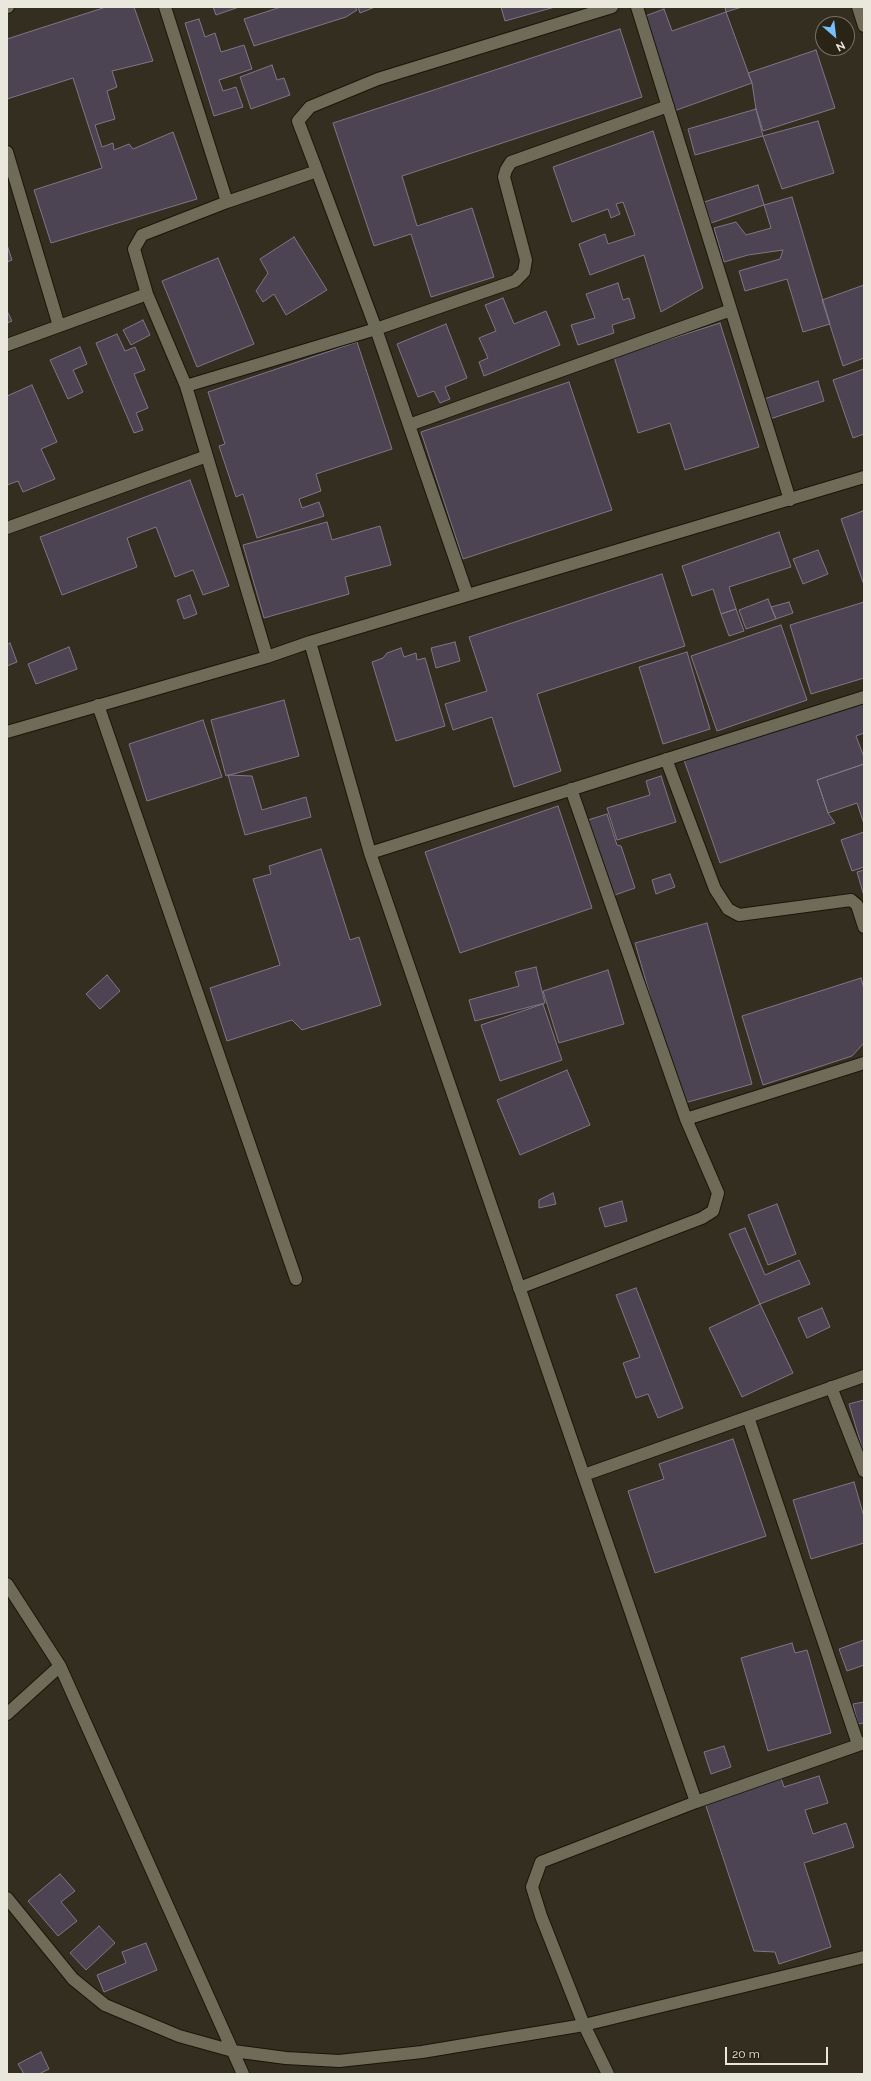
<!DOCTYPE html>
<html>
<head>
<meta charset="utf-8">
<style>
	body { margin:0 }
	#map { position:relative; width:871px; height:2081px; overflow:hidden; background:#332e1f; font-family:Raleway,sans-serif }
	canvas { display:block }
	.frame { position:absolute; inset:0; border:8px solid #eae7dd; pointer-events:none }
	.north { position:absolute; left:815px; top:16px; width:40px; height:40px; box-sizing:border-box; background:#292415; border:1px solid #767265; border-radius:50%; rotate:152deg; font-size:11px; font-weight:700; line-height:16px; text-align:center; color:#eae7dd }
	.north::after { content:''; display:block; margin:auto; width:14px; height:18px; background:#79bff8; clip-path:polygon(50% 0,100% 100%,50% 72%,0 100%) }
	.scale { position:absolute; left:725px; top:2047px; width:103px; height:18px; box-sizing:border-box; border:2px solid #eae7dd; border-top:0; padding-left:5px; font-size:12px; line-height:14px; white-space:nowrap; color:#eae7dd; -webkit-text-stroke:3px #292415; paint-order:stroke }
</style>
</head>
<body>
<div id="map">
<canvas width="871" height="2081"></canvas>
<div class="frame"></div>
<div class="north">N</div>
<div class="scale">20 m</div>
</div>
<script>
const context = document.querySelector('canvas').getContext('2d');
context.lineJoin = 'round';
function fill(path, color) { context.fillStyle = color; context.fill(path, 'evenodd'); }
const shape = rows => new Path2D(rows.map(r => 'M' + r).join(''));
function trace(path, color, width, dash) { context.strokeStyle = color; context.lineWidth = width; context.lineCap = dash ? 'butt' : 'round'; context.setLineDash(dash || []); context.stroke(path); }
const building = shape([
	[106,7,134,7,153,61,112,71,117,87,107,91,115,119,95,125,102,147,113,143,114,150,129,144,133,149,173,132,197,199,51,243,34,190,102,168,73,78,7,99,7,39,106,7],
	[213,7,239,7,216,15,213,7],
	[281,7,355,7,357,10,346,17,254,46,244,19,281,7],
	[358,7,375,7,360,13,358,7],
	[501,7,555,7,505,21,501,7],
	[725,7,742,7,726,12,725,7],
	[664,9,672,31,726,12,752,83,674,111,640,18,664,9],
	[199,19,205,37,215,33,221,52,244,45,252,69,219,80,223,91,236,87,243,107,214,116,185,23,199,19],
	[620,29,642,97,402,176,417,226,472,208,494,277,431,297,411,234,374,246,333,123,620,29],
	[816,50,835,108,763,131,756,109,752,83,748,73,816,50],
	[272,65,277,80,284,78,290,95,251,109,240,77,272,65],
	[756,109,763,136,695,155,688,129,756,109],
	[818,121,834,173,782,189,763,136,818,121],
	[653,131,703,288,661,312,644,255,590,275,579,244,605,234,608,244,635,235,623,202,616,204,620,214,611,218,608,209,572,222,553,167,653,131],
	[758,185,764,205,711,223,704,202,758,185],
	[792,197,830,324,803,332,787,279,745,291,739,271,780,259,783,250,748,255,724,262,714,228,736,222,746,235,771,228,764,205,792,197],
	[294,237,327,290,286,315,274,294,263,302,256,291,268,273,260,259,294,237],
	[7,245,12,260,7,262,7,245],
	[218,258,254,344,197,367,162,281,218,258],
	[618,283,623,300,629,298,635,318,612,325,614,333,578,345,571,325,595,318,586,294,618,283],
	[864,285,864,358,843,366,822,300,864,285],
	[503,298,514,324,546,311,560,345,484,376,479,362,488,358,479,338,496,331,485,305,503,298],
	[7,311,12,321,7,323,7,311],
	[143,320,150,335,131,345,123,330,143,320],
	[720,323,759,447,685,470,670,423,638,433,614,357,720,323],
	[446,324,467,378,445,387,450,399,440,403,434,391,418,397,397,344,446,324],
	[117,334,125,351,135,347,145,370,134,374,148,408,136,413,143,430,134,433,96,343,117,334],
	[357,342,392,449,316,474,321,491,299,499,302,508,319,502,324,516,257,538,243,494,236,497,219,446,225,444,208,392,357,342],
	[80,347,87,364,73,370,83,392,68,399,50,360,80,347],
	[864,369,864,434,853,438,833,380,864,369],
	[818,381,824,401,770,419,764,399,818,381],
	[569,382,612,510,463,559,421,432,569,382],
	[32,385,57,442,41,449,55,479,23,492,18,481,7,485,7,396,32,385],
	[190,480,229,586,203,595,193,570,175,577,156,527,127,538,137,567,62,595,40,537,190,480],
	[863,511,864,514,864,585,841,519,863,511],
	[327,522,332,540,380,526,391,565,345,577,349,594,264,618,243,545,327,522],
	[779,532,791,567,729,587,736,609,721,614,713,589,692,596,682,566,779,532],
	[818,550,828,574,803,584,793,559,818,550],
	[662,574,685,646,537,694,561,771,514,787,492,717,453,730,445,704,487,691,469,637,662,574],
	[190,595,197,614,184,619,177,600,190,595],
	[768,599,776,619,746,629,739,610,768,599],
	[789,602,793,613,776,619,771,607,789,602],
	[864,602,864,678,811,694,790,625,864,602],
	[736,609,744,631,729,636,721,614,736,609],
	[781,625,807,700,717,731,691,656,781,625],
	[455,642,460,661,436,668,431,648,455,642],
	[10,643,17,662,7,666,7,645,10,643],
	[69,647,77,669,36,684,28,664,69,647],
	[401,648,404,657,416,653,417,660,425,658,445,726,396,741,372,662,383,658,387,653,401,648],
	[687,652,710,729,663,744,639,667,687,652],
	[864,697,864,733,856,736,864,757,864,764,817,780,828,813,835,823,720,863,684,760,864,697],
	[284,700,299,756,226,776,211,720,284,700],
	[203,720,222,777,147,801,129,744,203,720],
	[864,764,864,824,857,803,828,813,817,780,864,764],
	[228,775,252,776,262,810,306,797,311,817,245,835,228,775],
	[661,776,676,822,617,840,607,808,650,795,646,781,661,776],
	[558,806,592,908,460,953,425,852,558,806],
	[607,814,617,845,621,846,635,888,612,896,588,820,607,814],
	[864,832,864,867,852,871,841,840,864,832],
	[321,849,350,940,359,937,381,1005,302,1030,292,1020,227,1041,210,988,280,965,253,879,271,874,269,866,321,849],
	[864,870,864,896,857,872,864,870],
	[670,874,675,887,656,894,652,880,670,874],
	[707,923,752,1084,681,1104,635,943,707,923],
	[536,967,545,1003,475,1021,469,1000,519,986,515,972,536,967],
	[608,970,624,1024,559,1043,543,991,608,970],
	[107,975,120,991,100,1009,86,994,107,975],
	[861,978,864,989,864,1043,852,1056,763,1085,742,1016,861,978],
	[543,1004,562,1060,500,1081,481,1025,543,1004],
	[567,1070,590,1125,520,1155,497,1100,567,1070],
	[553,1193,556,1204,539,1208,539,1200,553,1193],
	[622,1201,627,1221,605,1227,599,1208,622,1201],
	[777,1204,796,1254,768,1265,748,1215,777,1204],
	[745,1228,765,1275,799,1260,810,1284,760,1304,729,1234,745,1228],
	[636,1288,683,1408,658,1418,648,1394,636,1398,623,1363,640,1357,616,1295,636,1288],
	[760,1304,793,1373,742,1397,709,1328,760,1304],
	[822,1308,830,1327,807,1338,798,1318,822,1308],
	[864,1400,864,1450,863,1451,849,1404,864,1400],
	[733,1439,766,1536,655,1573,628,1491,664,1479,659,1464,733,1439],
	[854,1482,864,1517,864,1543,811,1559,793,1500,854,1482],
	[864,1640,864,1665,847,1671,839,1649,864,1640],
	[792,1643,795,1653,807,1650,831,1733,768,1751,741,1658,792,1643],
	[864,1702,864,1723,858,1724,853,1704,864,1702],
	[724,1746,731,1767,711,1774,704,1752,724,1746],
	[819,1776,828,1803,805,1810,813,1834,846,1823,854,1847,804,1863,831,1947,779,1964,775,1952,754,1951,705,1803,781,1778,784,1787,819,1776],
	[60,1874,75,1891,61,1902,77,1921,58,1936,28,1901,60,1874],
	[99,1926,115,1943,86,1970,70,1953,99,1926],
	[146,1943,157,1970,104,1992,97,1975,126,1963,122,1952,146,1943],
	[41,2052,49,2069,39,2074,24,2074,18,2064,41,2052]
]);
const minor = shape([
	[7,7,8,7],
	[165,7,227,202],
	[637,7,790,500],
	[858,7,864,26],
	[7,152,59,326],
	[317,171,376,329,467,594],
	[7,345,147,294],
	[186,386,376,329,515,281,524,272,526,260,504,177,506,170,511,162,668,106],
	[409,425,731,310],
	[7,528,207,456],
	[310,642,370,853,696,1802],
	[267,657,186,386,147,294,134,249,142,235,227,202,317,171,298,121,310,107,378,79,612,7],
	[98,705,296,1279],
	[7,732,267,657,310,642,864,477],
	[666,759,715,889,728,909,739,915,851,900,857,905,864,927],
	[571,789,686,1119,864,1063],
	[370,853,864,697],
	[519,1288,702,1218,713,1211,718,1193,686,1119],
	[831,1387,864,1471],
	[748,1417,858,1744],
	[584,1475,864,1376],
	[7,1584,60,1666,243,2074],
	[7,1714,60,1666],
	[7,1898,73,1979,105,2005,179,2036,233,2051,286,2058,339,2061,422,2052,584,2025,864,1957],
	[608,2074,584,2025,541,1916,532,1887,541,1862,696,1802,864,1743]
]);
fill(building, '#4d4453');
trace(building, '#7f7686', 1);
trace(minor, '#1a1608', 14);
trace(minor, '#6f6b59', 12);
</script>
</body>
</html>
